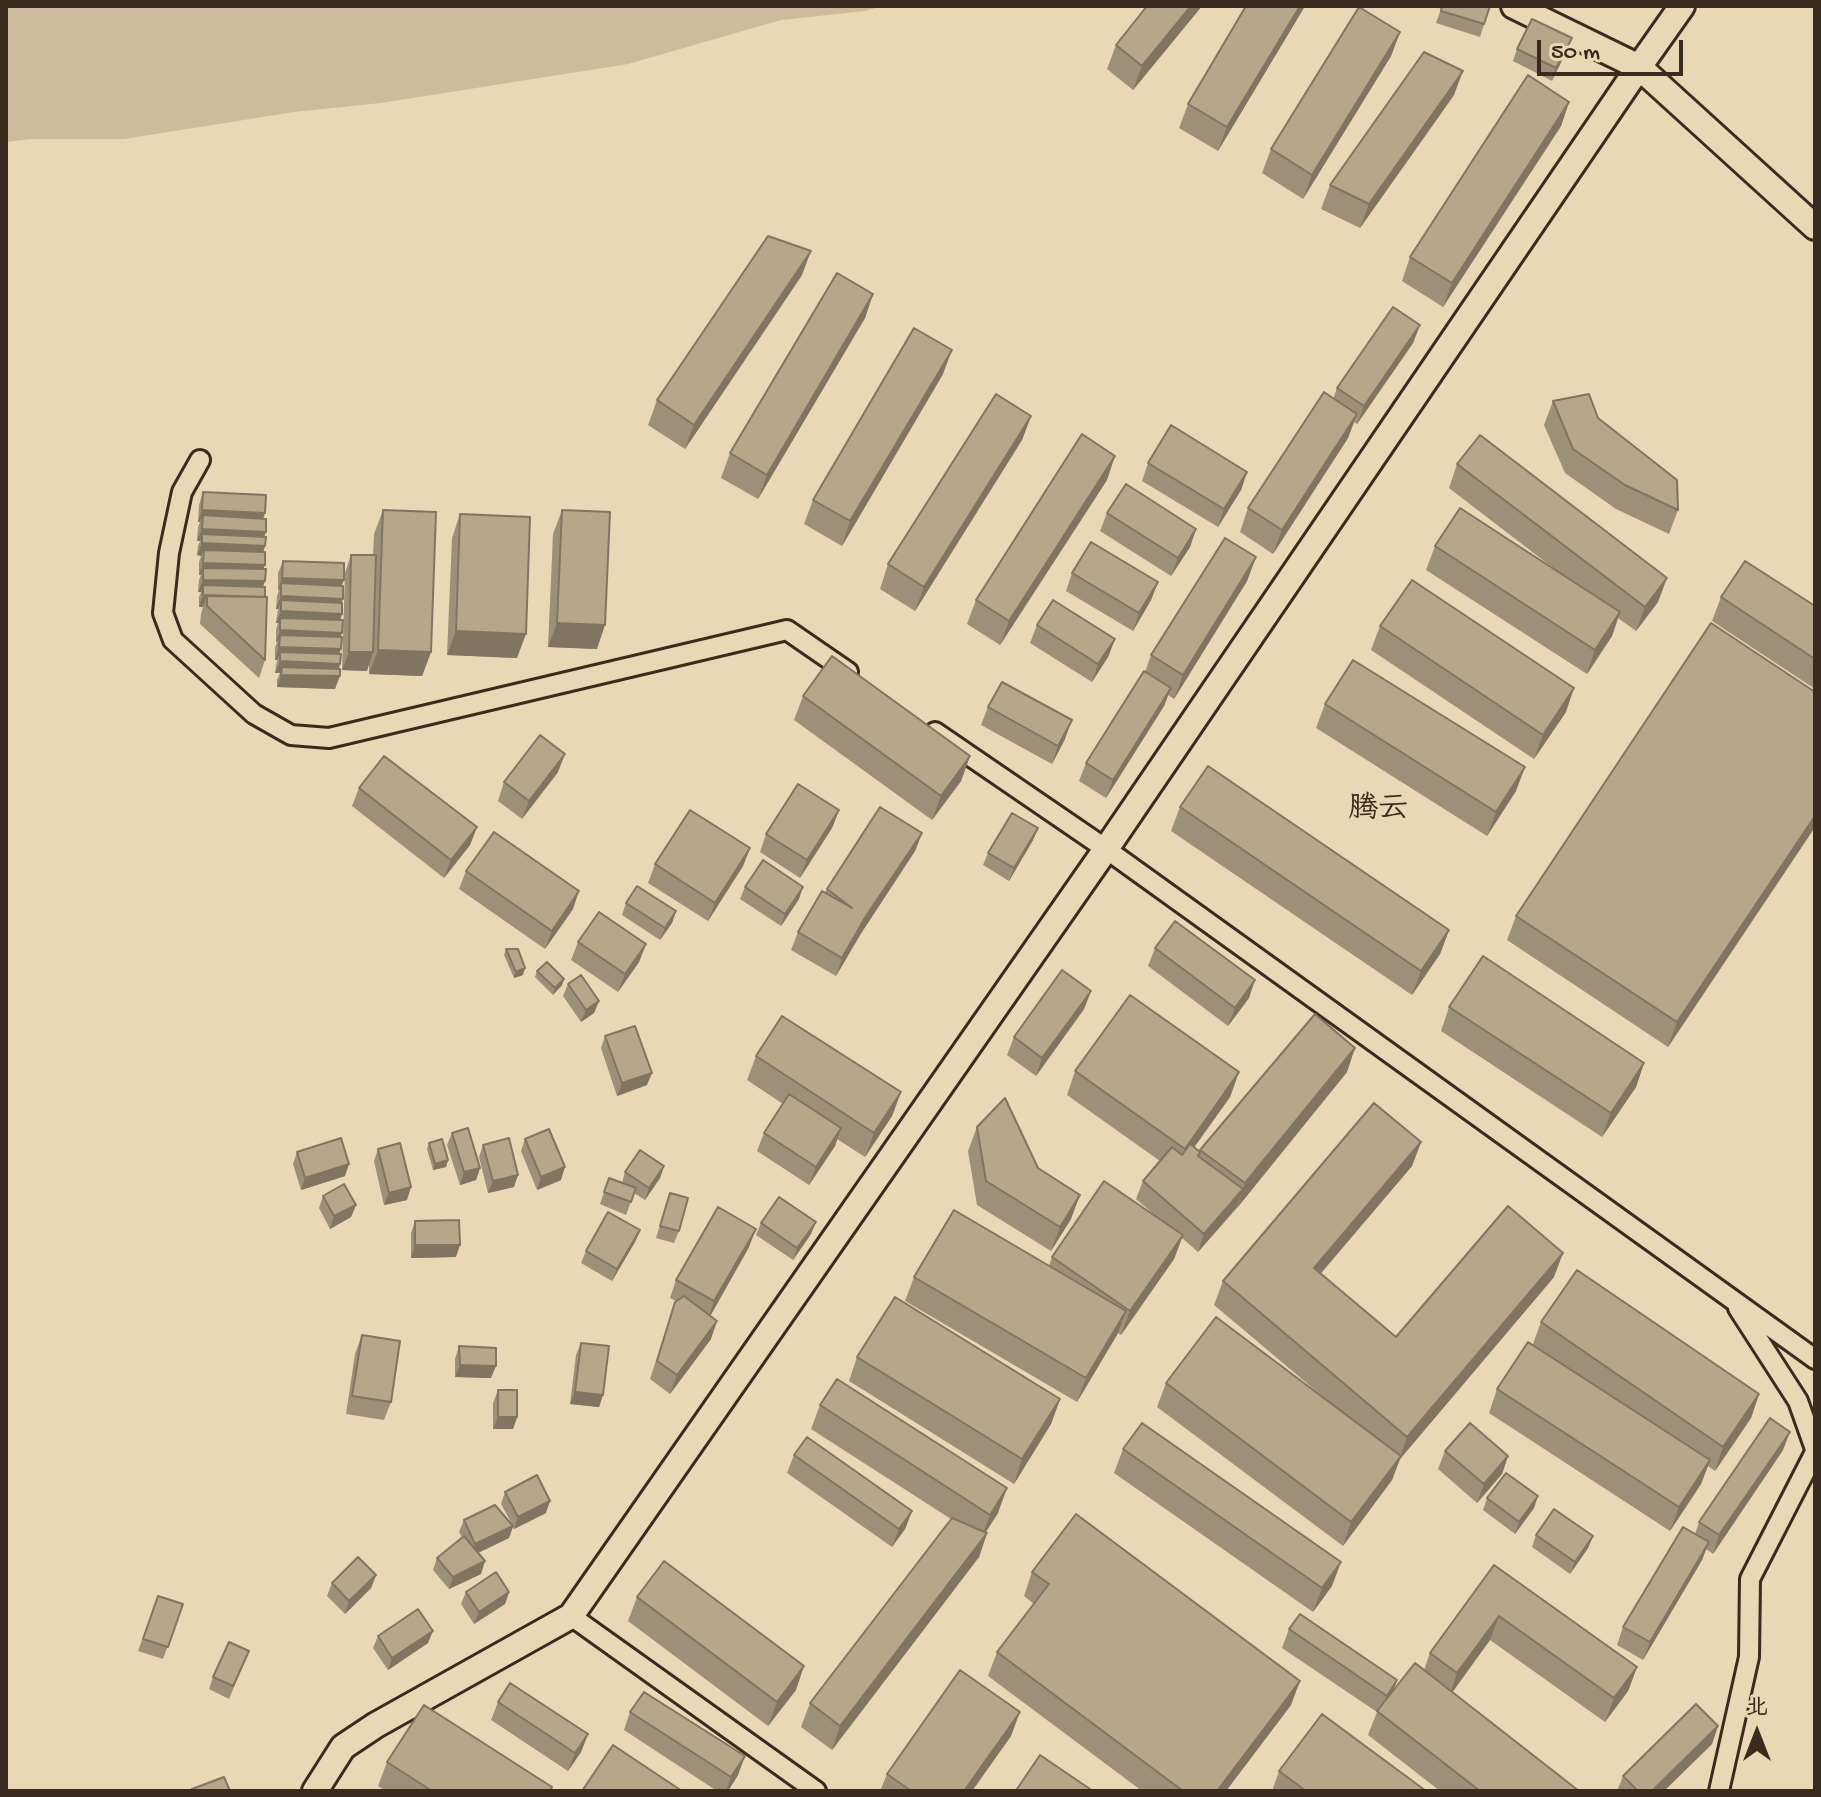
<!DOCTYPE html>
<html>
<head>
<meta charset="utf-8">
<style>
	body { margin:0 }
	#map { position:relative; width:1821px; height:1797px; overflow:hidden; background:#e9d7b5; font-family:"Gochi Hand","LXGW WenKai TC",sans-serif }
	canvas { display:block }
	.frame { position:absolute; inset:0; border:8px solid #3b2a1e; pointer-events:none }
	.north { position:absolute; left:1717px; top:1693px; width:80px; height:80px; -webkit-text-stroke:6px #e9d7b5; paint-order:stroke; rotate:0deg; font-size:22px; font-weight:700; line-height:32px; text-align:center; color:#3b2a1e }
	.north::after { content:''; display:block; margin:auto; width:28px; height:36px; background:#3b2a1e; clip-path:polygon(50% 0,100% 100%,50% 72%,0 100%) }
	.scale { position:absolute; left:1537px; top:40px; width:146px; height:36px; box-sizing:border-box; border:4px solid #3b2a1e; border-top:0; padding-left:10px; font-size:24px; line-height:28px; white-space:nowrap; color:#3b2a1e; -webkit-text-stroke:6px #e9d7b5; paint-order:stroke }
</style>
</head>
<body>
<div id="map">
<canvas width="1821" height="1797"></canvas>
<div class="frame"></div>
<div class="north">北</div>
<div class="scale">50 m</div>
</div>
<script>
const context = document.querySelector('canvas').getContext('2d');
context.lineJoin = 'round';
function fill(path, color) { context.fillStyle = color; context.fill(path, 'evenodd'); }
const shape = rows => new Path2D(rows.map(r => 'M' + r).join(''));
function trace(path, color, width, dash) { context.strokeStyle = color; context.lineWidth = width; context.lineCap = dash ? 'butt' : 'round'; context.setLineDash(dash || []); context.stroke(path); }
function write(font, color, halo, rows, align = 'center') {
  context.font = font + ' "Gochi Hand","LXGW WenKai TC",sans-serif'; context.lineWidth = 7; context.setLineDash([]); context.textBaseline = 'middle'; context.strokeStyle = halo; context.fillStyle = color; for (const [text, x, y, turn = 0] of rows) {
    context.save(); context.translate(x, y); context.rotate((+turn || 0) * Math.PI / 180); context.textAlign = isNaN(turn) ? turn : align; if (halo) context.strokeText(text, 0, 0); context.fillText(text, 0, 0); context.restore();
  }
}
const green = shape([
	[6,6,883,6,865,11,781,20,628,64,381,103,294,112,124,139,31,139,6,142]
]);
const street = shape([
	[200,460,182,492,169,553,163,613,173,640,254,714,291,735,329,738,787,630,848,672],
	[935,732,1106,849,1815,1359],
	[1738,1308,1798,1401,1815,1449],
	[571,1616,816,1791],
	[1719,1791,1749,1657,1750,1579,1815,1452]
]);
const secondary = shape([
	[1514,6,1639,67,1815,227],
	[315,1791,343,1747,376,1725,571,1616,1106,849,1639,67,1682,6]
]);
const wall = shape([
	[1202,6,1133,90,1107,69,1116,45],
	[1246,6,1305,6,1218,151,1179,128,1188,104],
	[1442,6,1490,6,1480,37,1436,23],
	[1400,32,1391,56,1303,199,1262,173,1271,149],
	[1572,38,1567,50,1552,81,1513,61,1517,49],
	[1454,95,1360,228,1321,209,1330,185],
	[1569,102,1561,126,1443,307,1402,281,1410,257],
	[802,275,685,449,648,425,657,400],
	[873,294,865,318,758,499,721,478,730,453],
	[1420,325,1413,343,1357,424,1354,422,1348,438,1273,554,1240,532,1248,508,1333,399,1337,388],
	[943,374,842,546,804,524,813,500],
	[1553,401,1598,418,1678,510,1669,534,1616,509,1565,473,1544,425],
	[1031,416,1022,440,915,611,880,589,888,564],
	[1148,463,1247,472,1241,490,1218,527,1142,481],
	[1457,464,1658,602,1636,631,1618,618,1612,636,1587,674,1426,570,1435,546,1557,571,1449,488],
	[1107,480,1000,645,967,624,976,600],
	[203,492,263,519,266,532,264,537,265,546,263,551,265,565,263,569,263,587,265,660,259,678,200,624,201,614,203,607,199,607,199,597,201,592,198,592,199,580,201,575,199,575,199,562,201,556,197,555,198,546,200,541,197,541,198,527,200,522,198,522,199,505],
	[383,510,431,652,422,676,369,674,369,663,367,671,342,670,345,573,351,555,373,555,374,534],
	[562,510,597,649,548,647,553,534],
	[1107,513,1196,529,1190,547,1171,576,1100,531],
	[460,514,517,658,447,655,452,538],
	[1256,557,1247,581,1174,699,1168,695,1164,706,1106,798,1079,781,1086,763,1145,672,1151,655],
	[283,561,344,580,341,586,342,614,340,620,340,664,335,689,277,687,277,680,280,673,275,673,277,660,275,660,275,648,277,642,276,642,276,630,278,623,276,623,278,609,276,609,277,596,279,590,278,590,278,573],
	[1072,573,1158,582,1151,600,1133,631,1066,591],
	[1721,597,1815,606,1815,689,1712,621],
	[1037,625,1115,639,1108,657,1092,682,1030,643],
	[1380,626,1566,712,1534,759,1371,650],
	[1815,692,1815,827,1668,1047,1507,940,1516,916],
	[803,696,970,756,961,781,932,820,794,720],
	[1325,704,1516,791,1487,836,1316,728],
	[988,707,1065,739,1052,764,981,725],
	[558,772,522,819,498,801,504,782],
	[359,788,477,827,470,845,444,878,352,806],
	[1180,807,1449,930,1440,954,1412,995,1171,831],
	[839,810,832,828,800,878,760,852,766,834],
	[1038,828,1033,840,1009,881,983,865,988,853],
	[922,833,915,851,860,935,836,976,791,950,798,932,827,889],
	[750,848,743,866,708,921,648,883,655,864],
	[466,871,573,909,545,949,459,889],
	[745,887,799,899,781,926,740,899],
	[626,903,676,911,672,923,660,940,622,915],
	[578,942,646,944,639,962,618,992,571,960],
	[1155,948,1249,998,1228,1026,1148,966],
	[506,949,523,975,514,978,504,955],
	[537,971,564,979,562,985,553,995,535,977],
	[568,984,599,1001,594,1013,581,1022,563,996],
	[1091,991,1084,1009,1036,1076,1007,1055,1014,1037],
	[1449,1007,1644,1063,1636,1087,1602,1137,1441,1031],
	[605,1036,647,1085,617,1096,601,1048],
	[756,1056,901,1092,892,1116,865,1157,837,1139,835,1146,809,1185,757,1151,764,1133,783,1104,747,1080],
	[1075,1071,1239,1072,1230,1097,1194,1147,1200,1152,1200,1150,1347,1072,1237,1208,1198,1252,1182,1238,1174,1259,1121,1335,1118,1333,1077,1402,905,1301,914,1277,1049,1266,1052,1257,1157,1217,1136,1199,1143,1181,1160,1161,1067,1095],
	[977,1127,1038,1168,1071,1219,1051,1251,977,1205,968,1151],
	[452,1133,480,1168,476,1180,460,1185,447,1145],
	[525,1139,561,1180,537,1190,521,1151],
	[1421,1142,1412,1166,1321,1273,1396,1337,1554,1277,1400,1459,1392,1480,1343,1546,1157,1407,1166,1383,1328,1401,1214,1305,1223,1281],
	[429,1143,448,1160,446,1167,433,1170,427,1149],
	[483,1145,514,1187,488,1193,479,1157],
	[378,1149,407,1200,384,1205,374,1161],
	[297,1152,345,1176,301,1190,293,1164],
	[664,1166,660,1178,645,1200,634,1193,626,1215,600,1204,609,1178,622,1183,625,1172],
	[670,1194,679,1231,674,1243,656,1238],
	[323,1196,356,1205,351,1217,330,1229,319,1208],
	[415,1221,456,1257,411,1258,411,1233],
	[761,1223,811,1234,793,1260,756,1235],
	[640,1230,635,1242,612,1281,581,1263,586,1251],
	[749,1247,710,1316,711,1339,670,1394,650,1379,669,1320,676,1301,670,1298,676,1280],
	[1541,1322,1759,1394,1751,1418,1715,1471,1708,1466,1701,1484,1670,1531,1489,1413,1497,1389,1533,1344],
	[362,1335,391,1402,384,1420,346,1414,355,1354],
	[581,1343,603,1395,599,1407,570,1404,576,1355],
	[459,1346,491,1378,455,1377,455,1359],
	[857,1357,1060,1399,1051,1424,1014,1484,849,1381],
	[498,1390,517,1417,513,1429,493,1429,493,1403],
	[820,1405,998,1513,986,1532,987,1533,979,1557,832,1750,801,1727,810,1703,951,1519,811,1429],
	[1123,1449,1332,1586,1313,1612,1114,1473],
	[1783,1450,1713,1554,1706,1549,1702,1560,1643,1660,1617,1645,1623,1627,1695,1534,1699,1522],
	[1445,1451,1508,1456,1502,1474,1477,1503,1438,1469],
	[794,1455,912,1511,905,1529,892,1547,787,1473],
	[505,1492,546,1513,514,1529,513,1527,509,1538,478,1553,481,1574,449,1589,433,1570,437,1558,462,1537,459,1532,464,1520,512,1524,501,1504],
	[1487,1498,1534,1508,1515,1534,1483,1510],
	[1536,1535,1593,1536,1588,1548,1570,1574,1532,1547],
	[1494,1565,1637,1667,1628,1691,1605,1722,1490,1640,1452,1692,1579,1791,1440,1791,1368,1735,1377,1712,1282,1648,1289,1629,1394,1690,1424,1670,1430,1653],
	[1032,1572,1291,1705,1226,1791,1142,1791,988,1676,997,1652,1034,1604,1024,1596],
	[376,1575,371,1588,345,1614,327,1596,332,1583],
	[466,1592,509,1592,505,1604,474,1624,461,1604],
	[158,1596,183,1604,163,1659,138,1651],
	[637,1597,796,1690,768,1726,628,1621],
	[378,1636,428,1643,388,1670,373,1648],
	[249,1651,229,1699,209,1689,213,1677],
	[498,1702,588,1734,581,1752,568,1771,491,1720],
	[630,1712,738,1775,728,1791,717,1791,624,1730],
	[1718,1726,1712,1744,1664,1791,1617,1791,1623,1776],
	[1011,1736,972,1791,880,1791,887,1774],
	[387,1762,551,1791,386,1791,378,1786],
	[1279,1771,1426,1791,1272,1791]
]);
const shadedWall = shape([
	[1191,6,1202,6,1133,90,1142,66],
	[1300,6,1305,6,1218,151,1227,127],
	[1400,32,1391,56,1303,199,1312,175],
	[1572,38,1567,50,1552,81,1556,68],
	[1463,71,1454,95,1360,228,1369,204],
	[1569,102,1561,126,1443,307,1452,283],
	[811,251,802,275,685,449,694,425],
	[873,294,865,318,758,499,767,475],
	[1420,325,1413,343,1357,424,1364,406],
	[952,350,943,374,842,546,850,521],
	[1357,414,1348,438,1273,554,1282,530],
	[1031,416,1022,440,915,611,924,587],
	[1115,456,1107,480,1000,645,1009,621],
	[1247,472,1241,490,1218,527,1224,509],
	[202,510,265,513,261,525,203,515,200,522,198,522],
	[202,529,266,532,261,545,202,534,200,541,197,541],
	[1196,529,1190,547,1171,576,1178,558],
	[202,543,265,546,261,559,204,550,201,556,197,555],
	[1256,557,1247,581,1174,699,1183,675],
	[203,563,265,565,260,577,203,568,201,575,199,575],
	[282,578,344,580,339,592,281,583,279,590,278,590],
	[1667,578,1658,602,1636,631,1645,607],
	[203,580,265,581,261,593,203,585,201,592,198,592],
	[1158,582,1151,600,1133,631,1139,613],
	[203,595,264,598,207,596,203,607,199,607],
	[281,596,343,599,338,611,281,600,278,609,276,609],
	[281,611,342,614,338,627,280,618,278,623,276,623],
	[1620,612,1612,636,1587,674,1595,650],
	[557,623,605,625,597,649,548,647],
	[280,630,342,633,338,645,280,635,277,642,276,642],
	[456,631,526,634,517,658,447,655],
	[1115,639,1108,657,1092,682,1098,664],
	[279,647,341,649,337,661,280,652,277,660,275,660],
	[378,650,431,652,422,676,369,674],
	[349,652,373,652,367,671,342,670],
	[280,661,340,664,336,676,340,676,335,689,277,687,281,675,282,667,280,673,275,673],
	[1171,688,1164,706,1106,798,1113,780],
	[1574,688,1566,712,1534,759,1543,735],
	[1072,720,1065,739,1052,764,1058,746],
	[565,754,558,772,522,819,529,801],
	[970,756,961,781,932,820,941,796],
	[1525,767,1516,791,1487,836,1496,812],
	[839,810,832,828,800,878,807,860],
	[1815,816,1815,827,1668,1047,1677,1022],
	[477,827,470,845,444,878,451,860],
	[1038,828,1033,840,1009,881,1014,868],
	[922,833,915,851,860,935,836,976,842,958,866,916],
	[750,848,743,866,708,921,715,903],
	[803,887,799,899,781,926,785,914],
	[579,891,573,909,545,949,552,931],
	[676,911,672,923,660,940,665,928],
	[1449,930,1440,954,1412,995,1421,971],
	[646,944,639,962,618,992,625,974],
	[525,968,523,975,514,978,516,972],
	[564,979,562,985,553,995,555,988],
	[1255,980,1249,998,1228,1026,1235,1008],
	[1091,991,1084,1009,1036,1076,1042,1058],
	[599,1001,594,1013,581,1022,586,1010],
	[1355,1048,1347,1072,1237,1208,1245,1183],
	[1644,1063,1636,1087,1602,1137,1611,1113],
	[1239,1072,1230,1097,1176,1173,1185,1149],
	[652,1073,647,1085,617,1096,622,1083],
	[901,1092,892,1116,865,1157,874,1133],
	[841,1128,835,1146,809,1185,816,1167],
	[1421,1142,1412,1166,1305,1292,1314,1268],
	[448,1160,446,1167,433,1170,435,1164],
	[349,1164,345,1176,301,1190,305,1178],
	[664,1166,660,1178,645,1200,649,1188],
	[565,1167,561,1180,537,1190,541,1177],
	[480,1168,476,1180,460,1185,464,1172],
	[518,1175,514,1187,488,1193,493,1181],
	[411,1187,407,1200,384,1205,389,1193],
	[1243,1189,1236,1208,1198,1252,1204,1234],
	[1080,1195,1071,1219,1051,1251,1060,1227],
	[356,1205,351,1217,330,1229,334,1216],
	[816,1222,811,1234,793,1260,797,1248],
	[756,1229,749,1247,708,1320,714,1301],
	[640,1230,635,1242,612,1281,617,1269],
	[1183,1235,1174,1259,1121,1335,1130,1311],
	[415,1245,460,1245,456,1257,411,1258],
	[1563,1253,1554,1277,1400,1459,1392,1480,1343,1546,1351,1522,1400,1458,1407,1437],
	[1126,1311,1117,1335,1077,1402,1086,1378],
	[717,1321,711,1339,670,1394,677,1375],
	[460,1365,496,1366,491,1378,455,1377],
	[575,1392,603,1395,599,1407,570,1404],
	[1759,1394,1751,1418,1715,1471,1723,1447],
	[1060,1399,1051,1424,1014,1484,1022,1459],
	[498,1417,517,1417,513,1429,493,1429],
	[1790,1432,1783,1450,1713,1554,1719,1535],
	[1508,1456,1502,1474,1477,1503,1484,1484],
	[1710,1460,1701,1484,1670,1531,1679,1507],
	[1007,1488,998,1513,981,1539,990,1515],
	[1538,1496,1534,1508,1515,1534,1519,1522],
	[550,1501,546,1513,514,1529,518,1517],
	[912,1511,905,1529,892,1547,899,1529],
	[513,1526,509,1538,471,1556,475,1544],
	[987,1533,979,1557,832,1750,840,1726],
	[1593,1536,1588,1548,1570,1574,1575,1562],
	[1709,1542,1702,1560,1643,1660,1650,1642],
	[485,1561,481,1574,449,1589,453,1577],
	[1341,1562,1332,1586,1313,1612,1322,1588],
	[376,1575,371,1588,345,1614,349,1601],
	[509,1592,505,1604,474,1624,479,1612],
	[1499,1616,1490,1640,1449,1697,1457,1673],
	[433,1631,428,1643,388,1670,392,1658],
	[804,1666,796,1690,768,1726,777,1702],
	[1637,1667,1628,1691,1605,1722,1614,1698],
	[1397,1680,1391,1698,1380,1714,1387,1696],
	[1300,1681,1291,1705,1226,1791,1217,1791],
	[1020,1712,1011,1736,972,1791,964,1791],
	[1718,1726,1712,1744,1664,1791,1652,1791],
	[588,1734,581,1752,568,1771,575,1753],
	[745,1756,738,1775,728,1791,726,1791,731,1777]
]);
const building = shape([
	[1147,6,1191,6,1142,66,1116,45,1147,6],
	[1246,6,1300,6,1227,127,1188,104,1246,6],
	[1442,6,1490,6,1484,24,1441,11,1442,6],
	[1359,7,1400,32,1312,175,1271,149,1359,7],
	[1532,19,1572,38,1556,68,1517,49,1532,19],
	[1424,52,1463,71,1369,204,1330,185,1424,52],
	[1528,75,1569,102,1452,283,1410,257,1528,75],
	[768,236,811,251,694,425,657,400,768,236],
	[837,273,873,294,767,475,730,453,837,273],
	[1393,307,1420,325,1364,406,1337,388,1393,307],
	[914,328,952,350,850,521,813,500,914,328],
	[1324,392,1357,414,1282,530,1248,508,1324,392],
	[996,394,1031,416,924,587,888,564,996,394],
	[1589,394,1598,418,1677,480,1678,510,1625,485,1573,449,1553,401,1589,394],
	[1171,425,1247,472,1224,509,1148,463,1171,425],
	[1082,434,1115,456,1009,621,976,600,1082,434],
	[1480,435,1667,578,1645,607,1457,464,1480,435],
	[1126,484,1196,529,1178,558,1107,513,1126,484],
	[203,492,266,495,265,513,202,510,203,492],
	[1460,508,1620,612,1595,650,1435,546,1460,508],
	[383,510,436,512,431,652,378,650,383,510],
	[562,510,610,512,605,625,557,623,562,510],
	[460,514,530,517,526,634,456,631,460,514],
	[203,515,266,519,266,532,202,529,203,515],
	[202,534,266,537,265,546,202,543,202,534],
	[1225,538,1256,557,1183,675,1151,655,1225,538],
	[1091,542,1158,582,1139,613,1072,573,1091,542],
	[204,550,265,552,265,565,203,563,204,550],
	[351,555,376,555,373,652,349,652,351,555],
	[283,561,344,563,344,580,282,578,283,561],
	[1745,561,1815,606,1815,659,1721,597,1745,561],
	[203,568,266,569,265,581,203,580,203,568],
	[1412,580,1574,688,1543,735,1380,626,1412,580],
	[281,583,343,586,343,599,281,596,281,583],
	[203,585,265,587,265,597,203,595,203,585],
	[207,596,267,597,265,660,207,606,207,596],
	[281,600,342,603,342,614,281,611,281,600],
	[1053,600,1115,639,1098,664,1037,625,1053,600],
	[280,618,343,620,342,633,280,630,280,618],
	[1711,623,1815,692,1815,816,1677,1022,1516,916,1711,623],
	[280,635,342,637,341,649,279,647,280,635],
	[280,652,341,654,340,664,280,661,280,652],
	[832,656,970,756,941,796,803,696,832,656],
	[1353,660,1525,767,1496,812,1325,704,1353,660],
	[282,667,340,669,340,676,281,675,282,667],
	[1144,671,1171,688,1113,780,1086,763,1144,671],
	[1002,682,1072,720,1058,746,988,707,1002,682],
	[540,735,565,754,529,801,504,782,540,735],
	[384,756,477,827,451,860,359,788,384,756],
	[1208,766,1449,930,1421,971,1180,807,1208,766],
	[798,784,839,810,807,860,766,834,798,784],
	[880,807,922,833,866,916,842,958,798,932,822,891,852,908,827,889,880,807],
	[690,810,750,848,715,903,655,864,690,810],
	[1012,813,1038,828,1014,868,988,853,1012,813],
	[494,832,579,891,552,931,466,871,494,832],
	[763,860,803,887,785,914,745,887,763,860],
	[637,886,676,911,665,928,626,903,637,886],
	[599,912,646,944,625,974,578,942,599,912],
	[1175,921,1255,980,1235,1008,1155,948,1175,921],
	[506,949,518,949,525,968,516,972,506,949],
	[1483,956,1644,1063,1611,1113,1449,1007,1483,956],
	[547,962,564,979,555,988,537,971,547,962],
	[1062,970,1091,991,1042,1058,1014,1037,1062,970],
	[581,975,599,1001,586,1010,568,984,581,975],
	[1130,995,1239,1072,1185,1149,1075,1071,1130,995],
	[1315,1014,1355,1048,1245,1183,1200,1150,1315,1014],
	[782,1016,901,1092,874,1133,756,1056,782,1016],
	[635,1026,652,1073,622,1083,605,1036,635,1026],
	[789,1094,841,1128,816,1167,764,1133,789,1094],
	[1005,1098,1038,1168,1080,1195,1060,1227,986,1181,977,1127,1005,1098],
	[1374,1103,1421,1142,1314,1268,1396,1337,1508,1206,1563,1253,1407,1437,1223,1281,1374,1103],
	[468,1128,480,1168,464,1172,452,1133,468,1128],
	[549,1129,565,1167,541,1177,525,1139,549,1129],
	[341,1138,349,1164,305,1178,297,1152,341,1138],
	[509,1138,518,1175,493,1181,483,1145,509,1138],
	[442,1139,448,1160,435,1164,429,1143,442,1139],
	[400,1143,411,1187,389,1193,378,1149,400,1143],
	[1190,1144,1200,1152,1198,1156,1243,1189,1204,1234,1143,1181,1172,1147,1182,1155,1190,1144],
	[640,1150,664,1166,649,1188,625,1172,640,1150],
	[609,1178,636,1188,631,1202,604,1192,609,1178],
	[1104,1181,1183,1235,1130,1311,1052,1257,1104,1181],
	[344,1184,356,1205,334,1216,323,1196,344,1184],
	[670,1193,688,1198,679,1231,660,1226,670,1193],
	[779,1197,816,1222,797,1248,761,1223,779,1197],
	[718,1207,756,1229,714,1301,676,1280,718,1207],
	[954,1210,1126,1311,1086,1378,914,1277,954,1210],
	[608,1212,640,1230,617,1269,586,1251,608,1212],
	[459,1220,460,1245,415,1245,415,1221,459,1220],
	[1577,1270,1759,1394,1723,1447,1541,1322,1577,1270],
	[684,1296,717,1321,677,1375,657,1361,675,1302,684,1296],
	[895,1297,1060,1399,1022,1459,857,1357,895,1297],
	[1216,1317,1401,1456,1351,1522,1166,1383,1216,1317],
	[362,1335,400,1341,391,1402,352,1396,362,1335],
	[1528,1342,1710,1460,1679,1507,1497,1389,1528,1342],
	[581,1343,609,1346,603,1395,575,1392,581,1343],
	[459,1346,496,1348,496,1366,460,1365,459,1346],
	[837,1379,1007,1488,990,1515,820,1405,837,1379],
	[498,1390,517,1390,517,1417,498,1417,498,1390],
	[1770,1418,1790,1432,1719,1535,1699,1522,1770,1418],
	[1142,1423,1341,1562,1322,1588,1123,1449,1142,1423],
	[1470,1423,1508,1456,1484,1484,1445,1451,1470,1423],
	[807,1437,912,1511,899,1529,794,1455,807,1437],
	[1506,1473,1538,1496,1519,1522,1487,1498,1506,1473],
	[537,1475,550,1501,518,1517,505,1492,537,1475],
	[495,1505,513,1526,475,1544,464,1520,495,1505],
	[1554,1509,1593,1536,1575,1562,1536,1535,1554,1509],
	[1076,1514,1300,1681,1217,1791,1183,1791,997,1652,1049,1584,1032,1572,1076,1514],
	[952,1518,987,1533,840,1726,810,1703,952,1518],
	[1683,1527,1709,1542,1650,1642,1623,1627,1683,1527],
	[464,1536,485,1561,453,1577,437,1558,464,1536],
	[358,1557,376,1575,349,1601,332,1583,358,1557],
	[664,1561,804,1666,777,1702,637,1597,664,1561],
	[1494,1565,1637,1667,1614,1698,1499,1616,1457,1673,1430,1653,1494,1565],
	[496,1572,509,1592,479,1612,466,1592,496,1572],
	[158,1596,183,1604,168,1647,143,1639,158,1596],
	[418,1609,433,1631,392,1658,378,1636,418,1609],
	[1300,1614,1397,1680,1387,1696,1289,1629,1300,1614],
	[229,1642,249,1651,233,1686,213,1677,229,1642],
	[1415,1663,1579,1791,1480,1791,1377,1711,1415,1663],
	[960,1670,1020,1712,964,1791,911,1791,887,1774,960,1670],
	[510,1683,588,1734,575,1753,498,1702,510,1683],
	[644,1692,745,1756,731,1777,630,1712,644,1692],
	[1696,1704,1718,1726,1652,1791,1638,1791,1623,1776,1696,1704],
	[424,1705,552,1787,550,1791,432,1791,387,1762,424,1705],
	[1322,1714,1426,1791,1306,1791,1279,1771,1322,1714],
	[613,1745,682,1791,582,1791,613,1745],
	[1040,1755,1093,1791,1020,1791,1017,1789,1040,1755],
	[224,1777,230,1791,193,1791,192,1789,224,1777]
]);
const quarterNames = [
	["腾云",1378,811]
];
fill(green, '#cdbb9c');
trace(street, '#3b2a1e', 24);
trace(secondary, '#3b2a1e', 30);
trace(street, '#e9d7b5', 18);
trace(secondary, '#e9d7b5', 24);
fill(wall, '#9e8f78');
fill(shadedWall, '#817461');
fill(building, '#b8a68b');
trace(building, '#817461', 2);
write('30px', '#3b2a1e', '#e9d7b5', quarterNames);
</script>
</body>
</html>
